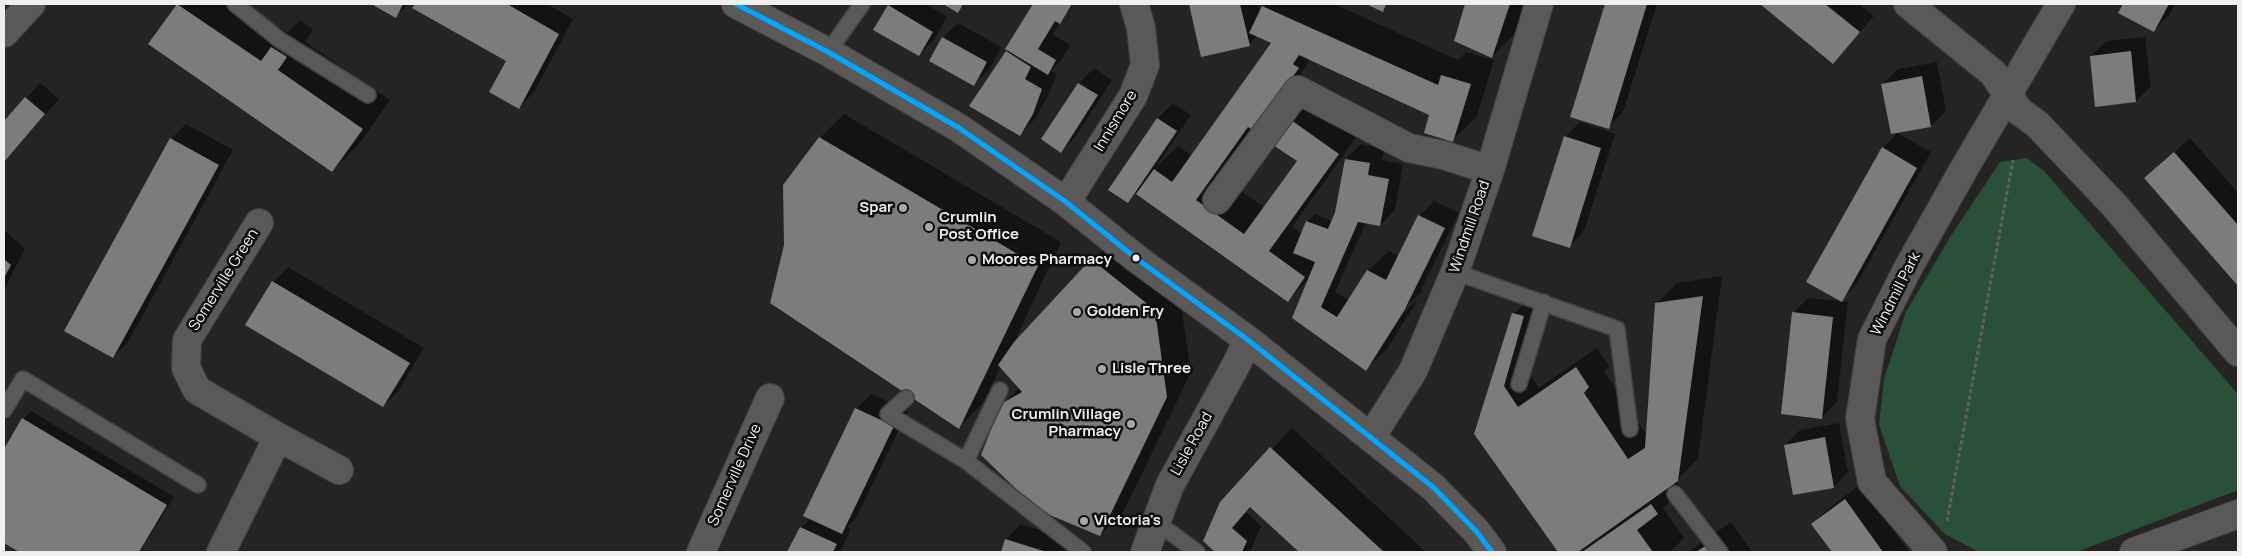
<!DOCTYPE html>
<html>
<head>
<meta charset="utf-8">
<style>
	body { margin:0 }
	#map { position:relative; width:2242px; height:556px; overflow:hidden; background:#262422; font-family:Manrope,sans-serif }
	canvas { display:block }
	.frame { position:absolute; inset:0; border:5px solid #f1efed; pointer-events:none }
</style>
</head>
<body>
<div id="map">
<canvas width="2242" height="556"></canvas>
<div class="frame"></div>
</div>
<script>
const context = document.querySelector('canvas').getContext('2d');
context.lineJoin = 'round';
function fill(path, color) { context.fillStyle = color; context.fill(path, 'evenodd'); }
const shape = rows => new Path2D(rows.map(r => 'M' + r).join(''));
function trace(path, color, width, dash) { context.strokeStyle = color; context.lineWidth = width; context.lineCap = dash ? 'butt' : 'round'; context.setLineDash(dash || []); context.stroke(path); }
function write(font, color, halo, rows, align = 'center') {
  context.font = font + ' Manrope,sans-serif'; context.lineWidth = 5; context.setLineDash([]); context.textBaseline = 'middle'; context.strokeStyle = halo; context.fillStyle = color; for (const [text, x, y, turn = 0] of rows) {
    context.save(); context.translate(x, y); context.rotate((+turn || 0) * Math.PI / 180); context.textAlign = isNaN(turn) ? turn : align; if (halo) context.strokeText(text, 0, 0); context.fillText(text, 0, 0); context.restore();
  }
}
const green = shape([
	[2027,158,2044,171,2238,394,2238,490,2079,551,1979,552,1945,534,1900,486,1879,425,1884,379,1906,312,1952,234,2000,162]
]);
const shadow = shape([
	[178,4,246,4,287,33,300,20,313,29,305,42,390,100,360,143,332,171,150,44],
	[374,4,408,4,395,16],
	[416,4,547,4,573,19,534,92,519,107,508,60,414,8],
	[891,4,925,4,947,16,934,40,919,54,889,6],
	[1035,4,1074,4,1052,34,1070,45,1062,59,1051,71,1057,74,1047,98,1035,119,1020,134,971,106,1008,50],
	[1190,4,1258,4,1260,13,1266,4,1334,4,1458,60,1466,52,1494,60,1477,116,1453,140,1431,114,1311,59,1278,106,1219,175,1265,208,1298,161,1292,120,1316,96,1362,129,1292,227,1302,234,1307,222,1315,214,1332,221,1346,159,1361,144,1384,149,1382,160,1403,164,1395,210,1380,225,1366,222,1335,292,1349,300,1368,271,1389,251,1399,256,1419,216,1434,201,1459,213,1421,289,1423,290,1398,315,1400,316,1418,299,1387,349,1366,369,1322,338,1310,278,1288,300,1136,192,1128,201,1110,189,1158,118,1173,103,1191,115,1156,167,1178,146,1192,156,1273,42,1258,35,1249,44,1202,55],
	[1466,4,1528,4,1519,29,1492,57,1455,40],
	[1606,4,1657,4,1623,112,1608,127,1571,116],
	[1762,4,1858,4,1874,16,1833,62],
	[2125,4,2175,4,2169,15,2154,30,2120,13],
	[958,23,1001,47,989,70,974,84,930,60,943,38],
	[2145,37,2151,86,2136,101,2091,56,2106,41],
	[1937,62,1946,111,1931,126,1892,133,1883,84,1898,69],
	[1094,68,1112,80,1076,136,1061,151,1043,139,1079,83],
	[40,83,59,99,4,162,4,123],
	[844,114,1061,242,1011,349,1116,236,1178,286,1191,372,1124,511,1100,535,1003,405,1020,387,1001,366,983,403,959,427,820,138],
	[1580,122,1615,134,1584,231,1570,246,1565,137],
	[186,124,233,150,128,342,113,357,171,139],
	[1897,133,1931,152,1856,285,1841,300,1883,148],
	[2190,138,2238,193,2238,284,2145,179],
	[4,230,25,249,4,290],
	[288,267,424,348,398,391,383,406,247,325,273,282],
	[1722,276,1698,459,1676,481,1682,489,1663,508,1684,538,1670,552,1560,552,1476,434,1514,314,1534,294,1543,296,1524,366,1539,388,1597,348,1609,366,1604,371,1647,436,1656,304,1677,283],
	[1808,298,1848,302,1837,402,1822,417,1793,313],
	[871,394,908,411,856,518,847,527,851,529,840,552,789,552,801,528,811,518,856,409],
	[31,411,174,497,140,552,21,552,4,542,4,452,23,419],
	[1839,423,1848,472,1833,487,1785,445,1800,430],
	[1292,428,1426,552,1300,552,1251,507,1246,512,1261,526,1250,552,1217,552,1204,540,1221,503],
	[1860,485,1909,552,1834,552,1813,524,1828,509],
	[1731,522,1752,552,1688,552],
	[1021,524,1073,541,1070,552,1002,552,1006,539]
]);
const building = shape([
	[177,4,261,61,271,47,287,57,278,70,363,129,332,172,148,44],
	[371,4,403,4,396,18],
	[415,4,507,4,559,34,519,109,489,92,506,61,412,8],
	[943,4,963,4,958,13],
	[1033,4,1072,4,1060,24,1055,21,1038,49,1056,60,1048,75,1005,49],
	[1189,4,1240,4,1250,46,1201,57],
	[1366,4,1386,4,1383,12],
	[1465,4,1510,4,1492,58,1454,41],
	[1605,4,1647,4,1609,129,1570,117],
	[1760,4,1825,4,1860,32,1833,64],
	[2123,4,2169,4,2154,32,2118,13],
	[888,5,933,32,919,56,873,30],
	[1262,6,1438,85,1441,75,1471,84,1453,142,1424,133,1429,115,1299,55,1293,64,1299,68,1254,131,1248,127,1196,200,1244,234,1297,161,1273,145,1291,120,1339,154,1269,251,1305,277,1288,302,1136,194,1154,169,1172,182,1271,43,1249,33],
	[942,37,987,62,974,86,929,61],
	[1006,51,1031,67,1025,79,1042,89,1033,114,1020,136,969,106],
	[2131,51,2136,102,2095,107,2090,56],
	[1922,76,1931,127,1891,134,1881,84],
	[1078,83,1098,95,1061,153,1041,139],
	[25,97,45,114,4,162,4,121],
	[1157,118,1177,131,1128,203,1108,190],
	[1564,136,1601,148,1570,248,1532,236],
	[819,137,1038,266,959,429,770,303,784,245,783,185],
	[170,138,219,165,113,358,64,331],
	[1882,147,1917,168,1842,302,1806,282],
	[2174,152,2238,225,2238,286,2144,178],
	[1345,159,1370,163,1368,175,1389,179,1380,226,1358,222,1321,307,1337,317,1367,270,1386,280,1418,215,1445,228,1404,311,1366,371,1292,318,1315,262,1293,253,1306,221,1328,229,1335,212],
	[4,259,11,265,4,278],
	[1091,259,1155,310,1167,397,1100,536,1038,510,981,455,1001,404,1022,392,998,365,1014,342],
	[272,281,410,363,383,407,245,325],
	[1703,296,1678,481,1578,552,1558,552,1474,434,1512,313,1524,316,1504,386,1518,407,1576,367,1589,387,1584,393,1628,459,1645,448,1655,303],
	[1792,312,1833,317,1822,419,1781,414],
	[855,408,894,426,842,534,803,516],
	[22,418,167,505,139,552,19,552,4,543,4,449],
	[1825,437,1834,488,1793,495,1784,445],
	[1270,447,1384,552,1299,552,1250,507,1232,528,1247,541,1242,552,1215,552,1203,541,1220,502],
	[1845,499,1860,520,1883,552,1832,552,1811,524],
	[1651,504,1658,514,1637,530,1653,552,1582,552],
	[800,527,837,544,833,552,787,552],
	[1005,539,1047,552,1001,552],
	[1707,545,1712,552,1696,552]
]);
const path = shape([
	[1947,521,2013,160]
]);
const lane = shape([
	[235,4,280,40,368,95],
	[828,52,862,4],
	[1455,272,1617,329,1630,429],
	[1519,384,1544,302],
	[906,398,888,414,966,461,1083,552],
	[4,410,23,379,198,485],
	[966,461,1000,390],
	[1675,494,1720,552],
	[1156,522,1197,552]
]);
const street = shape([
	[1908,4,1993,73,2019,111,2037,124,2115,206,2238,352],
	[4,33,31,4],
	[1217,200,1298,90,1409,148,1443,155,1490,170],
	[1066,202,1133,96,1145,65,1141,28,1134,4],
	[259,223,187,340,186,368,197,390,278,437,339,470],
	[1371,437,1413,371,1455,272,1490,170,1539,4],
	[221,552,278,437],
	[701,552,770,398],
	[1145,552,1170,485,1236,365,1248,340],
	[1933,552,1872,482,1860,419,1872,339,1908,268,1965,167,2061,4],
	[2134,552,2238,514]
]);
const secondary = shape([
	[736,4,828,52,959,128,1066,202,1137,259,1248,340,1433,487,1476,531,1492,552]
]);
const bus1 = shape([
	[736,4,828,52,959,128,1066,202,1137,259,1248,340,1433,487,1476,531,1492,552]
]);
const markers = [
	[903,208,5,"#aaa8a6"],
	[929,227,5,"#aaa8a6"],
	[1136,258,4.5,"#f1efed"],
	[972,260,5,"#aaa8a6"],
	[1077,312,5,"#aaa8a6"],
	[1102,369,5,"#aaa8a6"],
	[1131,424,5,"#aaa8a6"],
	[1084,521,5,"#aaa8a6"]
];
const streetNames = [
	["Innismore",1116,121,-59],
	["Windmill Road",1470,227,-71],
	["Somerville Green",224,280,-58],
	["Windmill Park",1896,294,-63],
	["Lisle Road",1192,444,-61],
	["Somerville Drive",735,475,-66]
];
const poiNames = [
	["Spar",893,208,"right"],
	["Crumlin",939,218],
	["Post Office",939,235],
	["Moores Pharmacy",982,260],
	["Golden Fry",1087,312],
	["Lisle Three",1112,369],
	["Crumlin Village",1121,415,"right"],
	["Pharmacy",1121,432,"right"],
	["Victoria's",1094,521]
];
fill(green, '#2a5138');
fill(shadow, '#0007');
fill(building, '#7d7c7b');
trace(lane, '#434241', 18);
trace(street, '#434241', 30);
trace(secondary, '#434241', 30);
trace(path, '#61605e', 3, [4, 2.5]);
trace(lane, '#5a5957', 15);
trace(street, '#5a5957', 28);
trace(secondary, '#5a5957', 28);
trace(bus1, '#00a6ff', 5);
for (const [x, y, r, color] of markers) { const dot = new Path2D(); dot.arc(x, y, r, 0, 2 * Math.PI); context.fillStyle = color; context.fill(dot); trace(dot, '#0f0d0c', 2); }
write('15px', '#f1efed', '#0f0d0c', streetNames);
write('bold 15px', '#f1efed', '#0f0d0c', poiNames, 'left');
</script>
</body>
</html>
